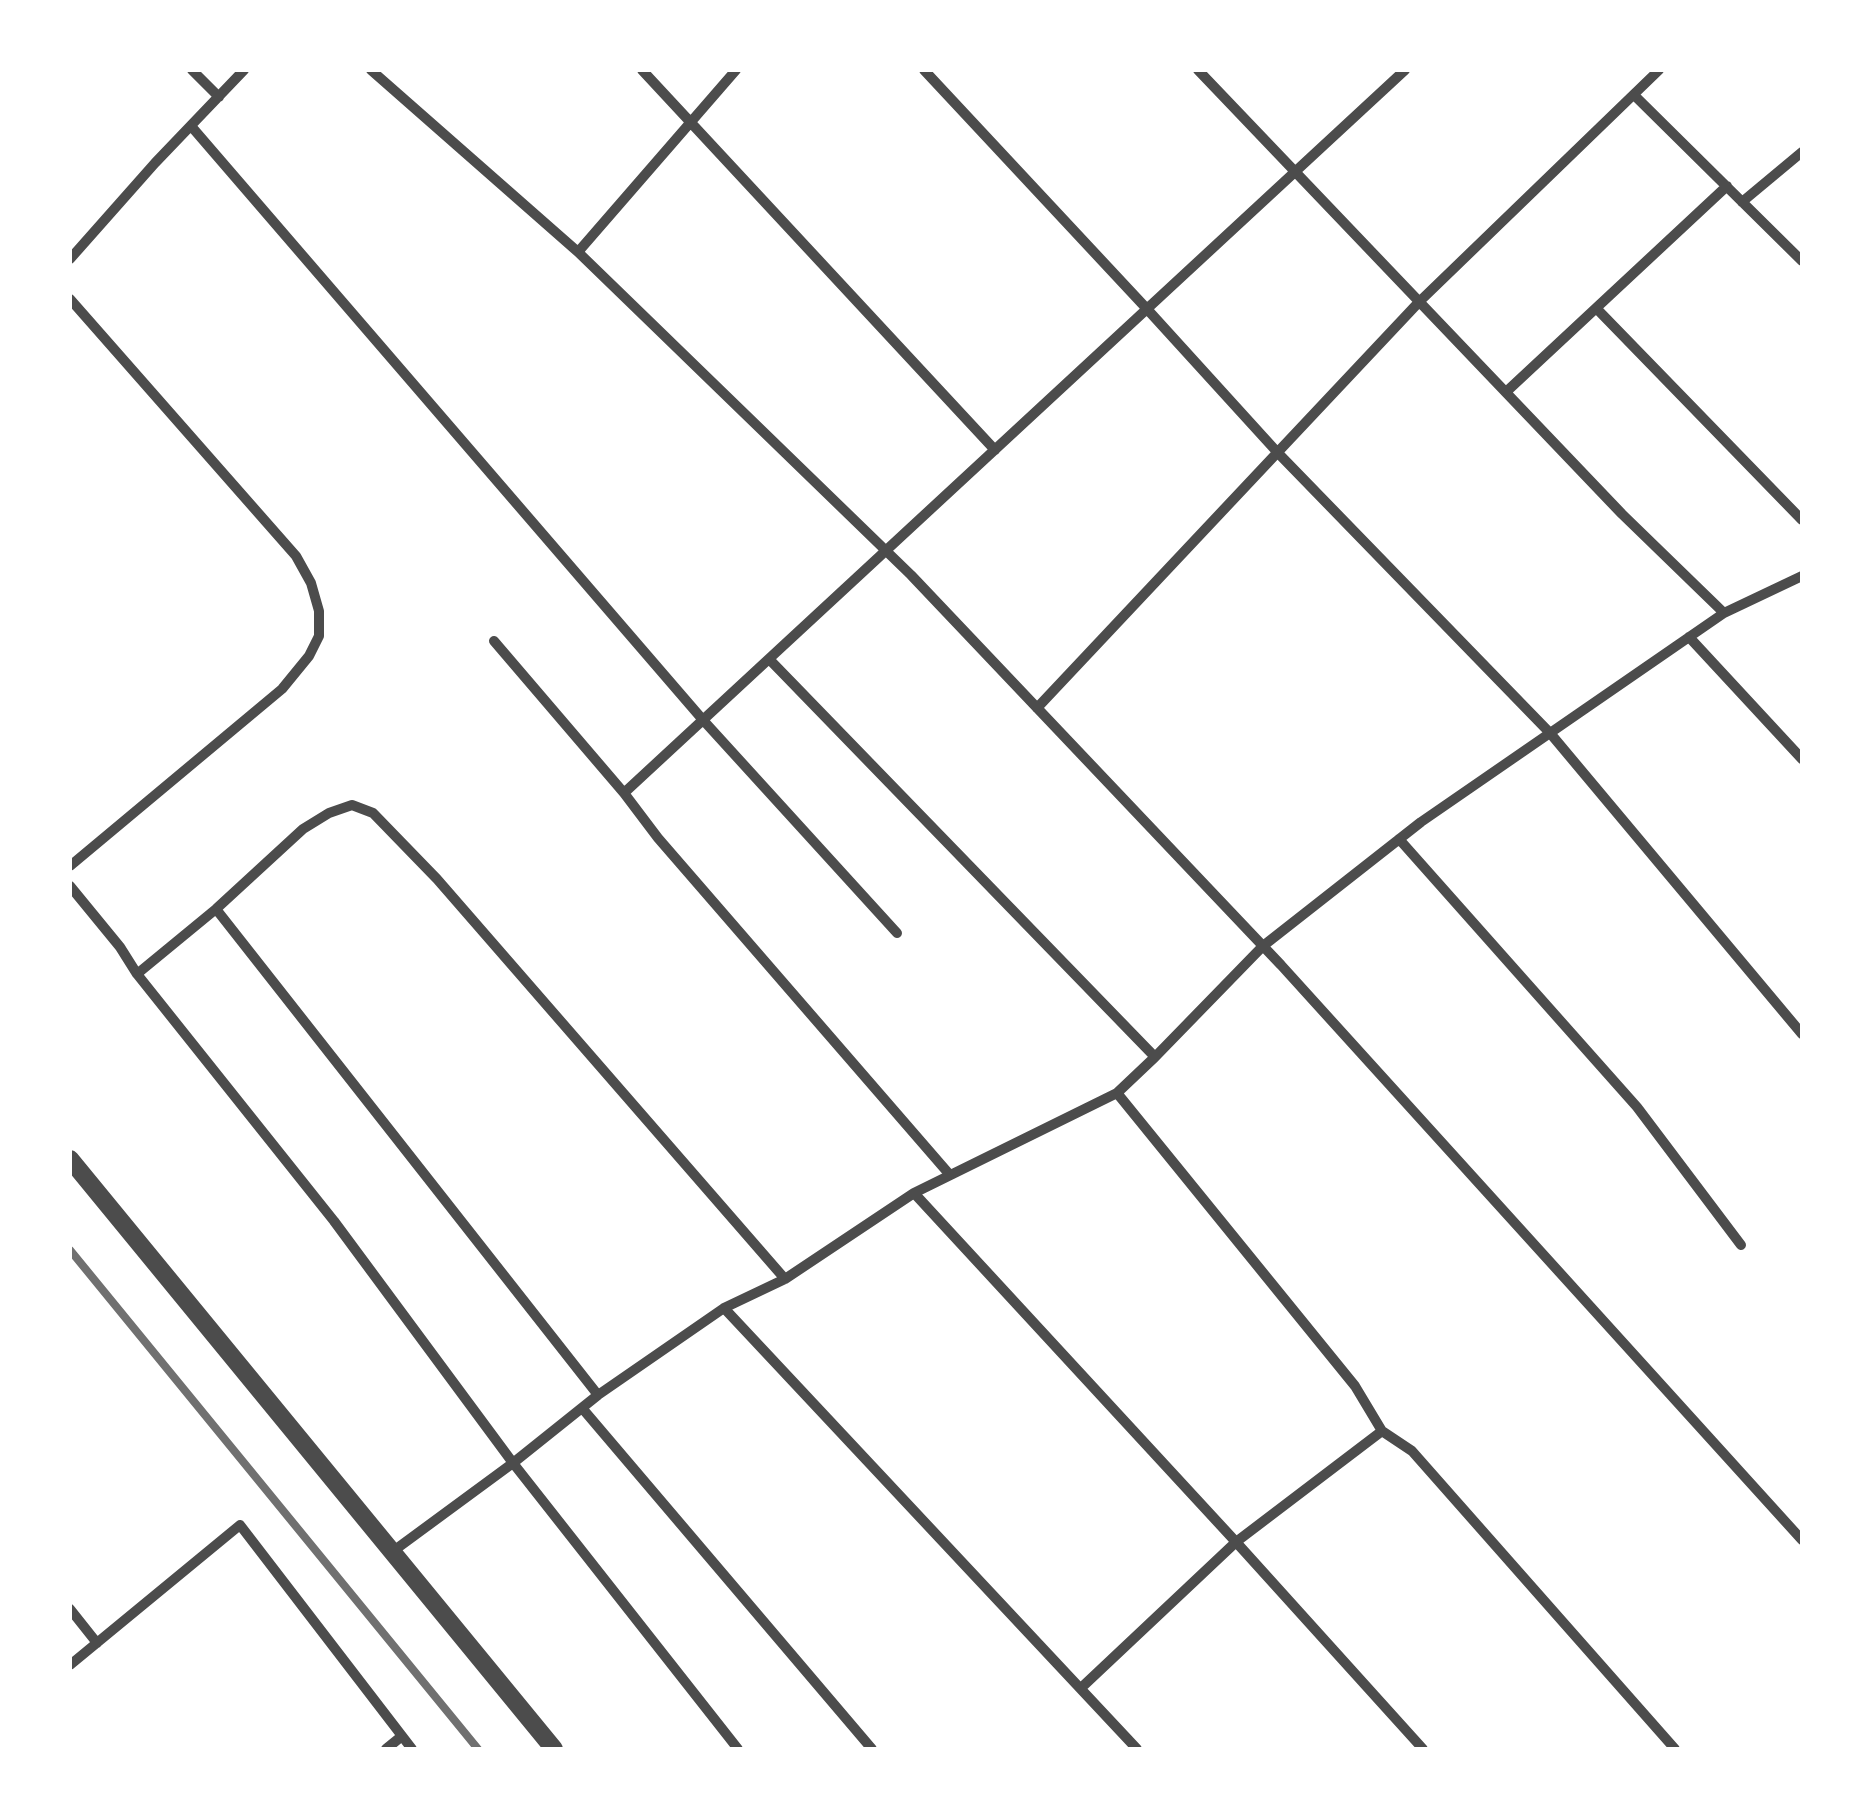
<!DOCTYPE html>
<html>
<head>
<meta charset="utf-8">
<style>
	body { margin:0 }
	#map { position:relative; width:1872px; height:1819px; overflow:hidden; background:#fff; font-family:Ubuntu,sans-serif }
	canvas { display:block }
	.frame { position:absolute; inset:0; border:72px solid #fff; pointer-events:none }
</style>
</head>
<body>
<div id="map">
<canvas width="1872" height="1819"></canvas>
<div class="frame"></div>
</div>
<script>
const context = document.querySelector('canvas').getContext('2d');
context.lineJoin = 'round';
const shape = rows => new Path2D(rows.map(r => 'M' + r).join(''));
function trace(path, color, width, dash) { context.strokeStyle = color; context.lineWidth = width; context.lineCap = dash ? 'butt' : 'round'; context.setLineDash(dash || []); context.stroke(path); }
const minor = shape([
	[192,70,219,97],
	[371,70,578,252,911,575,1281,965,1802,1540],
	[642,70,995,450],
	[924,70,1147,309,1278,453,1550,733,1802,1034],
	[1198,70,1622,514,1724,613],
	[1634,95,1802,261],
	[191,126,703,720,897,933],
	[1742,202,1802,152],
	[578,252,736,70],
	[70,259,155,163,244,70],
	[70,299,296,556,311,583,319,611,319,636,309,656,282,689,70,866],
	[1596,308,1802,520],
	[1506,392,1727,186],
	[1689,637,1802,759],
	[494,641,624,793,658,838,950,1175],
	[769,659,1155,1057],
	[1037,708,1419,302,1659,70],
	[624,793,1405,70],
	[1399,839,1637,1107,1741,1245],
	[70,886,120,947,137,974,334,1221,513,1463,738,1749],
	[216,909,598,1395],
	[137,974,216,909,303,829,329,813,352,805,373,813,437,879,785,1279],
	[1117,1093,1355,1386,1382,1431,1412,1451,1675,1749],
	[914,1193,1236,1542,1423,1749],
	[724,1308,1137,1749],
	[582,1408,872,1749],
	[392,1552,513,1463,598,1395,724,1308,785,1279,914,1193,1117,1093,1155,1057,1263,946,1421,822,1724,613,1802,576],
	[70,1609,97,1643],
	[70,1665,240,1525,412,1749],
	[1081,1688,1236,1542,1382,1431],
	[386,1749,402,1736]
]);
const tertiary = shape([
	[70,1159,554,1749]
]);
const rail = shape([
	[70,1250,478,1749]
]);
trace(minor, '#4c4c4c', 10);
trace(tertiary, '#4c4c4c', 18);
trace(rail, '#707070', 8);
</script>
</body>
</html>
